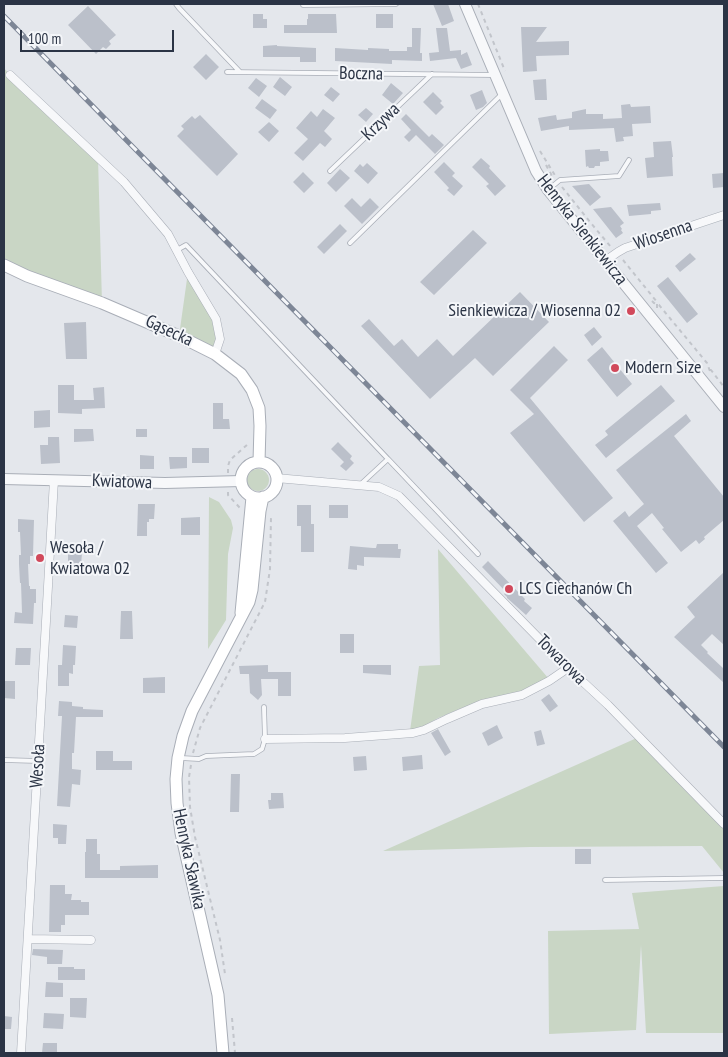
<!DOCTYPE html>
<html>
<head>
<meta charset="utf-8">
<style>
	body { margin:0 }
	#map { position:relative; width:728px; height:1057px; overflow:hidden; background:#e4e7ec; font-family:"PT Sans Narrow",sans-serif }
	canvas { display:block }
	.frame { position:absolute; inset:0; border:5px solid #2b3445; pointer-events:none }
	.scale { position:absolute; left:20px; top:30px; width:154px; height:22px; box-sizing:border-box; border:2px solid #2b3445; border-top:0; padding-left:6px; font-size:15px; line-height:18px; white-space:nowrap; color:#2b3445; -webkit-text-stroke:4px #f4f6f9; paint-order:stroke }
</style>
</head>
<body>
<div id="map">
<canvas width="728" height="1057"></canvas>
<div class="frame"></div>
<div class="scale">100 m</div>
</div>
<script>
const context = document.querySelector('canvas').getContext('2d');
context.lineJoin = 'round';
function fill(path, color) { context.fillStyle = color; context.fill(path, 'evenodd'); }
const shape = rows => new Path2D(rows.map(r => 'M' + r).join(''));
function trace(path, color, width, dash) { context.strokeStyle = color; context.lineWidth = width; context.lineCap = dash ? 'butt' : 'round'; context.setLineDash(dash || []); context.stroke(path); }
function write(font, color, halo, rows, align = 'center') {
  context.font = font + ' "PT Sans Narrow",sans-serif'; context.lineWidth = 4; context.setLineDash([]); context.textBaseline = 'middle'; context.strokeStyle = halo; context.fillStyle = color; for (const [text, x, y, turn = 0] of rows) {
    context.save(); context.translate(x, y); context.rotate((+turn || 0) * Math.PI / 180); context.textAlign = isNaN(turn) ? turn : align; if (halo) context.strokeText(text, 0, 0); context.fillText(text, 0, 0); context.restore();
  }
}
const green = shape([
	[4,68,10,75,98,158,102,303,4,265],
	[188,272,216,319,220,339,215,354,179,336],
	'247 480a11 11 0 1 1 22 0a11 11 0 1 1-22 0Z',
	[209,497,219,502,231,520,233,528,228,554,226,620,208,649],
	[438,549,549,679,526,690,462,708,438,718,417,730,410,731,419,666,440,665],
	[639,737,724,824,724,873,702,846,530,847,383,851],
	[724,886,724,1033,646,1033,641,945,636,1030,549,1034,548,931,639,929,632,893]
]);
const building = shape([
	[433,4,448,4,454,21,442,26],
	[88,6,116,35,109,41,111,44,106,49,103,47,96,54,68,25],
	[253,14,263,14,263,19,267,19,267,28,253,28],
	[308,14,336,14,337,33,284,33,284,25,307,25,307,19,308,19],
	[376,14,393,14,393,28,376,28],
	[521,27,547,27,536,42,569,41,569,55,536,56,537,71,523,72],
	[412,28,421,28,420,53,422,53,422,61,392,60,392,64,335,61,335,48,368,50,368,48,389,49,389,51,407,51,407,47,412,47],
	[436,28,447,28,450,51,461,50,461,55,467,52,472,65,461,69,456,58,430,61,429,53,439,52],
	[277,45,277,46,316,48,316,62,300,62,300,57,263,57,263,46],
	[206,54,219,67,206,80,193,67],
	[280,77,292,87,285,96,273,87],
	[256,78,267,86,259,97,248,88],
	[546,79,547,100,535,100,533,80],
	[391,83,403,93,393,104,382,95],
	[331,87,340,94,333,102,324,95],
	[482,90,487,103,483,107,476,110,470,95],
	[433,92,442,101,440,103,444,107,436,115,423,102],
	[262,99,277,110,270,119,255,108],
	[630,104,631,107,650,106,651,123,632,124,633,136,623,137,624,141,616,142,614,128,569,130,569,126,541,131,538,118,556,115,557,120,572,118,572,112,586,109,586,114,603,114,603,119,622,118,621,105],
	[366,108,373,114,366,122,358,115],
	[323,109,335,118,324,131,332,139,325,147,320,143,303,161,294,153,308,139,296,128,311,111,317,117],
	[406,114,429,137,432,134,444,145,435,154,416,135,409,142,404,137,411,130,401,119],
	[200,115,238,154,217,176,177,136,184,129,181,126,192,116,195,119],
	[269,122,279,131,269,142,258,132],
	[671,141,673,157,672,157,673,176,647,178,645,158,654,157,653,142],
	[600,149,600,151,608,151,609,161,600,162,600,166,595,166,594,168,589,168,588,166,586,167,585,150],
	[481,158,490,166,489,168,506,186,495,196,486,186,489,184,472,167],
	[444,162,455,173,452,176,463,186,454,196,447,190,449,188,434,172],
	[367,163,378,173,368,184,354,171,360,164,363,167],
	[340,169,350,178,336,192,327,183],
	[303,172,314,183,304,193,293,182],
	[724,173,724,187,713,188,712,174],
	[589,184,601,197,590,206,572,186],
	[352,198,361,207,370,198,379,207,362,224,344,206],
	[660,203,661,210,651,211,651,214,629,216,627,205],
	[611,207,624,223,620,226,622,229,621,230,623,233,616,238,593,209],
	[340,224,347,231,324,254,317,247],
	[473,230,487,243,434,295,420,282],
	[690,253,696,259,680,272,675,266],
	[668,277,698,314,687,323,657,286],
	[520,292,549,322,493,376,475,358,430,399,361,326,369,319,394,346,402,339,418,357,437,339,453,356],
	[86,322,87,359,66,359,64,323],
	[594,327,602,337,592,346,584,335],
	[554,346,568,360,530,398,613,498,584,522,510,433,534,414,510,390],
	[602,347,632,384,617,397,587,360],
	[58,385,74,385,74,400,94,400,93,388,104,387,105,408,82,409,82,414,58,413],
	[661,385,675,401,606,458,595,445,608,435,605,431],
	[213,403,223,403,223,419,229,419,230,429,213,429],
	[50,410,50,427,34,428,34,411],
	[686,414,691,421,674,436,724,497,724,520,704,537,705,539,699,544,696,540,681,552,662,529,664,528,652,513,637,526,668,563,656,573,613,521,625,511,629,517,644,504,616,470],
	[74,429,93,429,94,441,74,442],
	[136,429,147,429,147,437,136,437],
	[48,437,59,437,60,463,41,464,40,445,48,445],
	[338,442,352,456,350,459,354,463,346,471,340,466,344,462,331,449],
	[192,448,209,448,209,463,192,463],
	[140,455,154,456,154,469,140,469],
	[169,457,187,457,187,468,170,469],
	[138,504,155,504,154,519,149,519,149,522,147,522,147,536,137,536],
	[297,505,311,505,311,524,314,524,314,552,301,552,301,526,297,526],
	[329,505,348,505,348,518,329,518],
	[200,517,200,535,181,535,181,518],
	[18,519,34,520,33,556,30,556,30,564,28,564,29,586,30,586,30,589,36,589,36,603,34,603,33,624,14,623,15,612,22,613,21,583,20,583,19,564,19,555,21,555,20,532,18,532],
	[377,544,398,544,398,549,401,549,400,558,364,557,364,566,357,565,357,570,348,569,350,546,373,548,376,548],
	[68,552,82,553,81,565,68,564],
	[488,561,522,596,525,599,524,601,532,608,526,615,507,598,507,597,504,594,506,592,482,567],
	[724,572,724,645,712,634,701,645,708,652,707,653,724,669,724,683,674,637,695,617,687,607],
	[121,611,132,611,133,639,120,639],
	[65,615,78,616,77,628,64,627],
	[340,634,354,634,354,653,340,653],
	[63,645,76,646,75,665,73,665,73,674,69,673,69,686,58,686,58,665,62,665],
	[16,648,31,648,30,665,15,665],
	[268,665,268,672,291,672,291,696,278,696,278,679,261,679,262,695,258,700,250,693,249,674,240,674,239,666],
	[363,665,391,665,391,675,363,673],
	[165,677,165,693,143,693,143,678],
	[4,681,15,681,15,699,4,698],
	[549,694,558,706,550,712,541,700],
	[59,701,72,702,72,706,83,707,83,709,103,710,103,717,76,717,74,753,72,753,72,769,81,770,80,785,72,784,70,807,57,806,62,716,58,716],
	[497,725,503,738,488,746,482,733],
	[438,729,451,752,445,756,431,733],
	[541,730,545,744,537,746,534,732],
	[96,751,113,751,113,761,132,761,132,770,96,770],
	[422,755,423,769,403,771,402,757],
	[366,756,367,770,354,771,353,757],
	[231,774,240,774,239,812,230,812],
	[271,793,283,793,284,808,269,809,268,800,271,800],
	[53,824,67,825,66,844,58,844,58,838,53,838],
	[86,839,97,839,97,854,100,854,100,870,120,870,120,866,158,865,158,878,85,878,85,852,86,852],
	[575,849,591,849,591,864,575,864],
	[50,885,65,885,65,894,72,894,71,900,81,900,81,902,89,902,89,915,65,915,65,925,61,925,61,932,49,932],
	[33,949,63,950,62,964,47,964,47,957,32,955],
	[58,967,74,967,74,969,85,969,85,980,58,980],
	[46,982,63,983,63,997,45,997],
	[70,998,87,998,86,1018,70,1017],
	[44,1013,64,1014,63,1029,43,1028],
	[4,1016,12,1017,11,1029,4,1029],
	[43,1043,57,1043,57,1053,42,1053]
]);
const path = shape([
	[478,4,505,71],
	[540,151,556,177],
	[546,165,552,176],
	[562,187,590,222,611,247],
	[623,260,657,302,657,308],
	[652,301,654,303,659,305,707,363,711,374],
	[710,370,711,370,724,387],
	[228,473,228,466,230,460,248,444],
	[228,492,228,495,240,508],
	[193,753,200,728,265,602,270,569,271,517],
	[191,765,189,777,190,807,195,837,220,940,225,974],
	[232,1018,235,1053]
]);
const service = shape([
	[176,4,179,8,240,72],
	[303,5,396,4],
	[227,72,494,75],
	[330,171,432,74],
	[548,190,560,180,619,176,629,160],
	[350,243,502,94],
	[177,250,186,245,388,459],
	[361,484,388,459,478,554],
	[181,758,199,759,206,756,254,754,262,749,265,739,264,707],
	[4,760,38,761],
	[605,880,724,878]
]);
const minor = shape([
	[10,75,124,182,168,234,188,272,216,319,220,339,215,354],
	[605,261,618,252,625,248,724,215],
	[276,478,379,487,399,496,568,668,608,705,724,824],
	[265,739,345,738,413,733,424,730,447,719,482,704,522,695,549,681,568,668],
	[28,939,91,940],
	[21,1053,47,604,54,480]
]);
const tertiary = shape([
	[465,4,536,171,548,190,724,407],
	[4,479,165,483,241,481]
]);
const secondary = shape([
	[4,265,27,276,102,303,179,336,215,354,241,374,252,390,259,408,260,426,259,462],
	'241 480a18 18 0 1 1 36 0a18 18 0 1 1-36 0Z',
	[241,613,252,497],
	[223,1053,218,995,181,833,177,803,176,779,178,758,183,736,192,711,249,602,252,590,260,511,263,497]
]);
const rail = shape([
	[4,16,724,747]
]);
const markers = [
	[631,311,5,"#d1495b"],
	[615,368,5,"#d1495b"],
	[40,558,5,"#d1495b"],
	[509,589,5,"#d1495b"]
];
const streetNames = [
	["Boczna",361,74,1],
	["Krzywa",381,122,-44],
	["Henryka Sienkiewicza",582,230,52],
	["Wiosenna",663,235,-19],
	["Gąsecka",169,331,25],
	["Kwiatowa",122,482,2],
	["Towarowa",561,660,45],
	["Wesoła",38,766,-87],
	["Henryka Sławika",189,859,78]
];
const poiNames = [
	["Sienkiewicza / Wiosenna 02",621,311,"right"],
	["Modern Size",625,368],
	["Wesoła /",50,548],
	["Kwiatowa 02",50,569],
	["LCS Ciechanów Ch",519,589]
];
fill(green, '#c9d6c5');
fill(building, '#bbc0ca');
trace(service, '#a9aeb7', 5.5);
trace(minor, '#a9aeb7', 9);
trace(tertiary, '#a9aeb7', 12);
trace(secondary, '#a9aeb7', 13);
trace(path, '#c2c5cb', 2, [4, 4]);
trace(service, '#f7f8fa', 4);
trace(minor, '#f7f8fa', 8);
trace(tertiary, '#f7f8fa', 10);
trace(secondary, '#fff', 11);
trace(rail, '#7d8696', 5);
trace(rail, '#f4f6f9', 3, [9]);
for (const [x, y, r, color] of markers) { const dot = new Path2D(); dot.arc(x, y, r, 0, 2 * Math.PI); context.fillStyle = color; context.fill(dot); trace(dot, '#f4f6f9', 2); }
write('18px', '#2b3445', '#f4f6f9', streetNames);
write('18px', '#2b3445', '#f4f6f9', poiNames, 'left');
</script>
</body>
</html>
